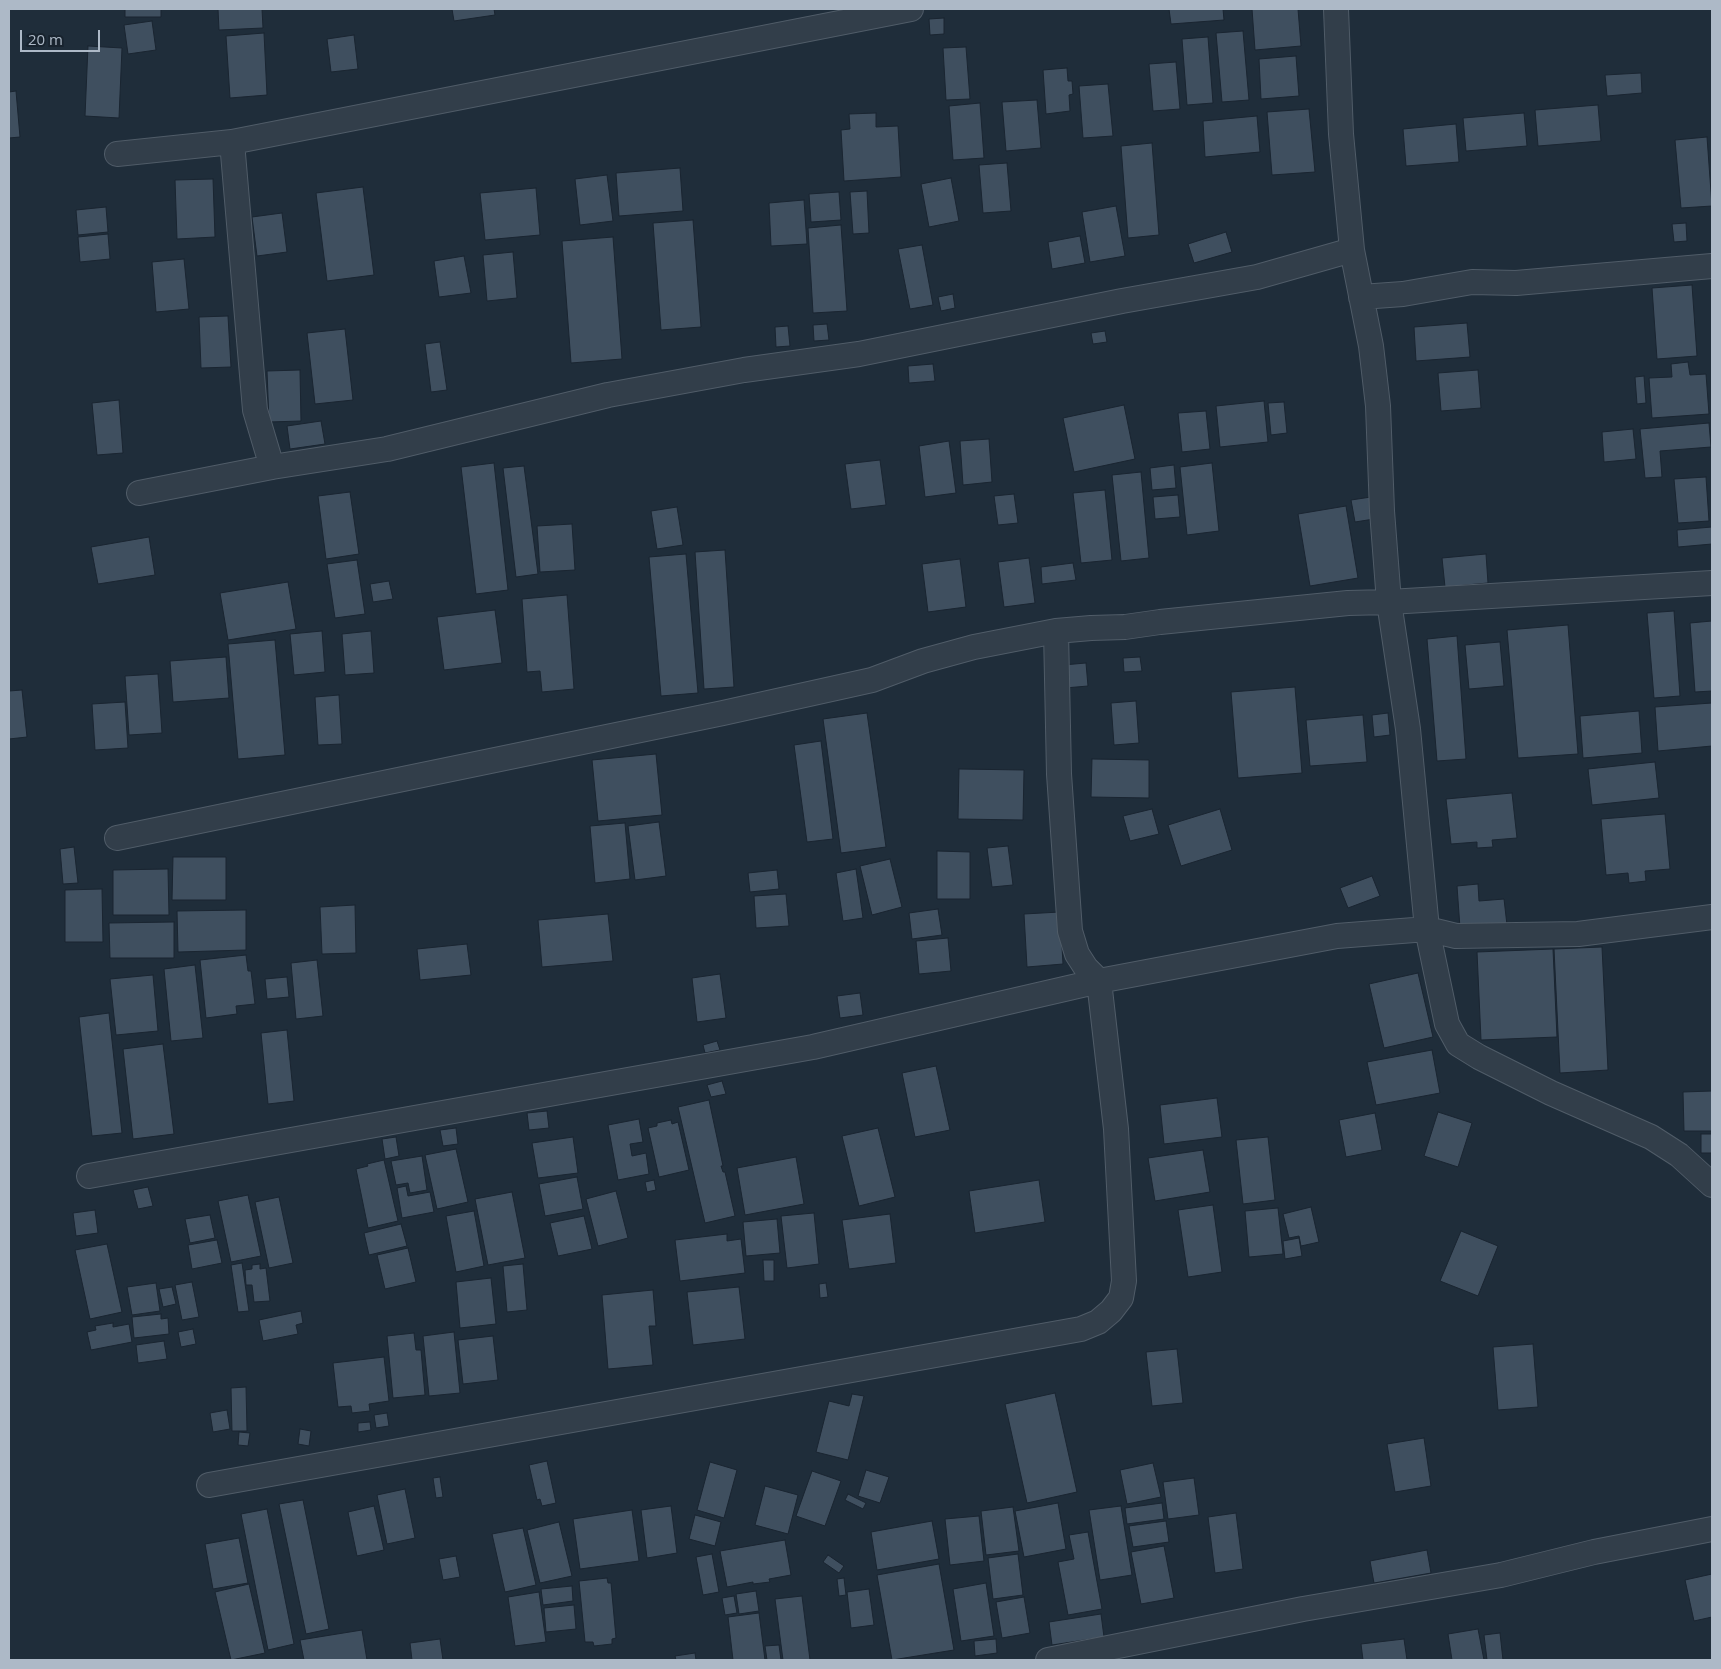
<!DOCTYPE html>
<html>
<head>
<meta charset="utf-8">
<style>
	body { margin:0 }
	#map { position:relative; width:1721px; height:1669px; overflow:hidden; background:#1f2d3a; font-family:"Open Sans",sans-serif }
	canvas { display:block }
	.frame { position:absolute; inset:0; border:10px solid #adb9c7; pointer-events:none }
	.scale { position:absolute; left:20px; top:30px; width:80px; height:22px; box-sizing:border-box; border:2px solid #adb9c7; border-top:0; padding-left:6px; font-size:15px; line-height:18px; white-space:nowrap; color:#adb9c7; -webkit-text-stroke:4px #18232e; paint-order:stroke }
</style>
</head>
<body>
<div id="map">
<canvas width="1721" height="1669"></canvas>
<div class="frame"></div>
<div class="scale">20 m</div>
</div>
<script>
const context = document.querySelector('canvas').getContext('2d');
context.lineJoin = 'round';
function fill(path, color) { context.fillStyle = color; context.fill(path, 'evenodd'); }
const shape = rows => new Path2D(rows.map(r => 'M' + r).join(''));
function trace(path, color, width, dash) { context.strokeStyle = color; context.lineWidth = width; context.lineCap = dash ? 'butt' : 'round'; context.setLineDash(dash || []); context.stroke(path); }
const building = shape([
	[125,9,161,9,161,17,125,17,125,9],
	[218,9,262,9,263,28,219,30,218,9],
	[452,9,494,9,495,15,454,21,452,9],
	[1169,9,1223,9,1224,20,1171,24,1169,9],
	[1252,9,1298,9,1301,46,1255,50,1252,9],
	[944,18,944,34,930,35,929,19,944,18],
	[152,21,156,50,128,54,124,25,152,21],
	[1243,31,1249,100,1222,102,1216,33,1243,31],
	[264,33,267,95,230,98,226,36,264,33],
	[354,35,358,69,331,72,327,39,354,35],
	[1208,37,1213,103,1187,105,1182,39,1208,37],
	[88,46,122,48,119,118,85,116,88,46],
	[966,47,970,99,946,100,943,48,966,47],
	[1296,56,1299,96,1261,99,1259,59,1296,56],
	[1176,62,1180,109,1153,111,1149,64,1176,62],
	[1067,68,1068,81,1072,81,1073,94,1069,95,1070,111,1046,114,1043,70,1067,68],
	[1641,73,1642,93,1607,96,1605,75,1641,73],
	[1108,84,1113,136,1083,138,1079,86,1108,84],
	[16,91,20,137,9,138,9,92,16,91],
	[1037,100,1041,148,1006,151,1002,102,1037,100],
	[980,103,984,158,953,160,949,106,980,103],
	[1598,105,1601,141,1538,146,1535,110,1598,105],
	[1309,109,1315,172,1272,175,1267,112,1309,109],
	[876,113,876,127,898,126,901,177,844,181,841,130,850,129,849,114,876,113],
	[1524,113,1527,146,1466,151,1463,118,1524,113],
	[1257,116,1260,152,1205,157,1203,121,1257,116],
	[1456,124,1459,162,1406,166,1403,129,1456,124],
	[1707,137,1712,206,1681,208,1675,140,1707,137],
	[1152,143,1159,235,1128,238,1121,146,1152,143],
	[1007,163,1011,211,983,213,979,165,1007,163],
	[680,168,683,211,619,216,616,173,680,168],
	[607,175,613,221,580,225,575,179,607,175],
	[951,178,959,221,929,227,921,184,951,178],
	[213,179,215,237,177,239,175,180,213,179],
	[363,187,374,275,327,281,316,193,363,187],
	[536,188,540,235,485,240,480,193,536,188],
	[867,191,869,233,853,234,850,192,867,191],
	[839,192,841,220,811,222,809,194,839,192],
	[804,200,807,244,771,246,769,203,804,200],
	[1116,206,1125,256,1090,262,1082,212,1116,206],
	[106,207,108,232,78,235,76,210,106,207],
	[282,213,287,252,257,256,252,217,282,213],
	[693,220,701,327,661,330,653,223,693,220],
	[1686,223,1687,241,1674,242,1672,224,1686,223],
	[841,225,847,311,813,313,808,228,841,225],
	[1226,232,1232,252,1194,263,1188,244,1226,232],
	[108,234,110,259,80,262,78,237,108,234],
	[1080,236,1085,263,1052,269,1048,242,1080,236],
	[613,237,622,359,571,363,562,241,613,237],
	[922,245,933,305,910,309,898,249,922,245],
	[513,252,517,298,487,301,483,255,513,252],
	[464,256,471,293,439,297,434,261,464,256],
	[184,259,189,309,156,312,152,262,184,259],
	[1692,285,1697,356,1657,359,1652,288,1692,285],
	[953,294,955,308,941,311,938,297,953,294],
	[228,316,231,367,201,368,199,317,228,316],
	[1467,323,1470,357,1416,361,1414,327,1467,323],
	[827,324,829,340,814,341,813,325,827,324],
	[788,326,790,346,776,347,775,327,788,326],
	[345,329,353,400,315,404,307,333,345,329],
	[1105,331,1107,342,1093,344,1091,333,1105,331],
	[440,342,447,390,431,392,425,344,440,342],
	[1688,362,1690,375,1706,374,1709,414,1652,418,1649,378,1672,377,1671,364,1688,362],
	[933,364,935,381,909,383,908,366,933,364],
	[300,370,301,421,269,422,267,371,300,370],
	[1478,370,1481,408,1441,411,1438,373,1478,370],
	[1644,376,1646,403,1637,404,1635,377,1644,376],
	[119,400,123,453,97,455,92,403,119,400],
	[1264,401,1268,442,1220,447,1216,406,1264,401],
	[1284,402,1287,433,1271,435,1268,403,1284,402],
	[1124,405,1135,459,1074,472,1063,418,1124,405],
	[1206,411,1210,449,1182,452,1178,413,1206,411],
	[321,421,325,444,290,449,287,426,321,421],
	[1709,423,1711,447,1660,451,1662,477,1645,478,1640,429,1709,423],
	[1633,429,1636,459,1604,462,1602,432,1633,429],
	[989,439,992,482,963,485,960,441,989,439],
	[949,441,956,493,925,497,919,446,949,441],
	[880,460,886,505,851,509,845,464,880,460],
	[494,463,508,590,476,594,461,467,494,463],
	[1212,463,1219,531,1187,535,1180,467,1212,463],
	[1174,465,1176,488,1152,490,1150,468,1174,465],
	[524,466,538,574,516,577,503,468,524,466],
	[1141,472,1149,558,1121,561,1112,475,1141,472],
	[1706,477,1709,521,1678,523,1674,479,1706,477],
	[1105,490,1112,560,1081,563,1073,493,1105,490],
	[350,492,359,554,326,559,318,496,350,492],
	[1014,494,1018,523,998,525,994,496,1014,494],
	[1178,495,1180,517,1155,519,1153,497,1178,495],
	[1371,497,1374,519,1355,522,1351,500,1371,497],
	[1346,506,1358,578,1310,586,1298,514,1346,506],
	[677,507,683,545,657,549,651,511,677,507],
	[572,524,575,570,540,572,537,526,572,524],
	[1712,527,1712,544,1678,547,1677,530,1712,527],
	[149,537,155,575,98,584,91,547,149,537],
	[725,550,734,687,704,689,695,552,725,550],
	[686,554,698,693,661,696,649,557,686,554],
	[1486,554,1488,583,1445,587,1442,558,1486,554],
	[1029,558,1035,603,1004,607,998,562,1029,558],
	[960,559,966,607,928,612,922,564,960,559],
	[357,560,365,614,335,618,327,564,357,560],
	[1073,563,1076,580,1042,584,1041,567,1073,563],
	[389,581,393,599,373,602,370,584,389,581],
	[288,582,296,629,228,640,220,593,288,582],
	[567,595,574,689,542,692,540,671,527,672,522,599,567,595],
	[495,610,502,663,444,670,437,617,495,610],
	[1674,611,1680,696,1654,698,1647,613,1674,611],
	[1712,621,1712,691,1695,692,1690,623,1712,621],
	[1568,625,1578,754,1518,758,1507,630,1568,625],
	[322,631,325,672,294,675,290,634,322,631],
	[371,631,374,673,345,675,342,634,371,631],
	[1457,636,1466,759,1437,761,1427,639,1457,636],
	[275,640,285,755,238,759,228,644,275,640],
	[1500,642,1504,686,1469,689,1465,645,1500,642],
	[226,657,229,698,173,702,170,661,226,657],
	[1140,657,1142,671,1124,672,1123,658,1140,657],
	[1086,663,1088,686,1065,688,1063,665,1086,663],
	[158,674,162,733,129,735,125,676,158,674],
	[1295,687,1302,773,1238,778,1231,692,1295,687],
	[22,690,27,737,9,739,9,691,22,690],
	[339,695,342,744,318,745,315,697,339,695],
	[1136,701,1139,743,1114,745,1111,703,1136,701],
	[125,702,128,748,95,750,92,704,125,702],
	[1712,703,1712,746,1658,751,1655,707,1712,703],
	[1639,711,1642,753,1583,758,1580,716,1639,711],
	[867,713,886,847,841,853,823,719,867,713],
	[1388,713,1390,735,1374,737,1372,715,1388,713],
	[1363,715,1367,762,1310,766,1306,720,1363,715],
	[821,741,833,839,807,842,794,745,821,741],
	[656,754,662,815,598,821,592,760,656,754],
	[1092,759,1149,760,1149,798,1091,797,1092,759],
	[1655,762,1659,798,1592,805,1588,769,1655,762],
	[959,769,1024,770,1023,820,958,819,959,769],
	[1512,793,1517,838,1492,840,1493,847,1477,848,1477,842,1451,844,1446,799,1512,793],
	[1152,809,1159,834,1130,841,1123,816,1152,809],
	[1220,809,1232,850,1181,866,1168,825,1220,809],
	[1665,814,1670,869,1645,871,1646,881,1629,883,1628,873,1606,875,1601,819,1665,814],
	[659,822,666,876,635,880,628,826,659,822],
	[625,823,630,879,595,883,590,826,625,823],
	[1008,846,1013,885,992,887,987,848,1008,846],
	[74,847,78,883,63,884,60,849,74,847],
	[937,851,970,852,970,899,937,899,937,851],
	[173,857,226,857,226,900,172,900,173,857],
	[890,859,902,907,872,915,860,866,890,859],
	[168,869,169,915,113,915,113,870,168,869],
	[856,869,863,918,843,921,836,873,856,869],
	[777,870,779,889,750,892,748,873,777,870],
	[1372,876,1380,896,1348,908,1340,888,1372,876],
	[1478,884,1479,901,1504,899,1507,925,1460,928,1457,886,1478,884],
	[102,889,103,942,65,942,65,890,102,889],
	[786,894,789,926,756,928,754,896,786,894],
	[355,905,356,953,322,954,320,907,355,905],
	[938,909,942,935,912,939,909,913,938,909],
	[246,910,246,950,178,952,177,911,246,910],
	[1060,912,1063,964,1027,967,1024,914,1060,912],
	[608,914,613,961,542,967,538,920,608,914],
	[174,922,174,958,110,958,109,923,174,922],
	[948,938,951,971,919,974,916,941,948,938],
	[467,944,471,975,420,980,417,949,467,944],
	[1602,947,1608,1070,1560,1073,1554,949,1602,947],
	[1553,949,1557,1037,1481,1040,1477,952,1553,949],
	[246,955,248,971,251,971,255,1004,236,1006,237,1014,206,1018,200,960,246,955],
	[317,960,323,1016,296,1019,291,963,317,960],
	[195,965,203,1038,171,1041,164,969,195,965],
	[1418,973,1433,1037,1384,1048,1369,984,1418,973],
	[720,974,726,1018,697,1022,692,978,720,974],
	[153,975,158,1031,116,1035,110,979,153,975],
	[287,977,289,997,267,999,265,979,287,977],
	[860,993,863,1015,840,1018,837,996,860,993],
	[109,1013,122,1133,92,1136,79,1017,109,1013],
	[287,1030,294,1101,268,1104,261,1033,287,1030],
	[717,1041,720,1050,705,1053,703,1045,717,1041],
	[163,1044,174,1134,133,1139,123,1049,163,1044],
	[1432,1050,1440,1093,1376,1105,1367,1062,1432,1050],
	[936,1066,950,1130,915,1137,902,1073,936,1066],
	[722,1081,726,1094,711,1097,707,1085,722,1081],
	[1712,1091,1712,1131,1684,1131,1683,1092,1712,1091],
	[1217,1098,1222,1137,1164,1144,1160,1105,1217,1098],
	[709,1100,723,1166,721,1166,723,1172,725,1172,735,1216,705,1223,678,1107,709,1100],
	[547,1111,549,1128,529,1130,527,1113,547,1111],
	[1438,1112,1472,1123,1458,1167,1424,1156,1438,1112],
	[1375,1113,1382,1150,1346,1157,1339,1120,1375,1113],
	[639,1119,643,1142,630,1144,632,1156,646,1153,649,1174,618,1180,608,1125,639,1119],
	[671,1120,672,1124,678,1122,689,1170,659,1177,648,1128,657,1126,657,1123,671,1120],
	[456,1128,458,1144,443,1146,440,1130,456,1128],
	[878,1128,895,1197,859,1206,842,1136,878,1128],
	[1701,1134,1712,1134,1712,1153,1701,1153,1701,1134],
	[396,1137,399,1156,385,1159,382,1139,396,1137],
	[573,1137,578,1173,538,1178,532,1143,573,1137],
	[1268,1137,1275,1200,1243,1204,1236,1140,1268,1137],
	[456,1149,468,1202,437,1209,425,1155,456,1149],
	[1203,1150,1210,1192,1155,1201,1148,1158,1203,1150],
	[422,1156,427,1190,410,1193,408,1183,396,1185,391,1161,422,1156],
	[796,1157,804,1204,745,1215,737,1168,796,1157],
	[384,1160,398,1221,368,1228,356,1169,368,1166,367,1164,384,1160],
	[577,1177,583,1209,545,1216,539,1184,577,1177],
	[654,1180,656,1190,647,1192,645,1182,654,1180],
	[1039,1180,1045,1222,975,1233,969,1191,1039,1180],
	[406,1186,408,1196,430,1192,434,1212,402,1218,397,1188,406,1186],
	[148,1187,153,1206,138,1209,133,1190,148,1187],
	[616,1191,628,1238,598,1246,586,1199,616,1191],
	[512,1192,525,1258,488,1265,475,1199,512,1192],
	[248,1195,261,1256,231,1262,218,1201,248,1195],
	[279,1197,293,1263,269,1268,255,1202,279,1197],
	[1213,1205,1222,1272,1188,1277,1178,1210,1213,1205],
	[1311,1207,1319,1242,1301,1246,1299,1236,1289,1238,1283,1214,1311,1207],
	[1278,1208,1283,1254,1249,1257,1245,1211,1278,1208],
	[95,1210,98,1233,76,1236,73,1213,95,1210],
	[474,1211,484,1266,456,1272,446,1216,474,1211],
	[814,1213,819,1264,787,1268,781,1216,814,1213],
	[890,1214,896,1263,849,1269,842,1220,890,1214],
	[210,1215,215,1238,190,1243,185,1219,210,1215],
	[584,1216,592,1249,558,1256,550,1223,584,1216],
	[777,1219,780,1253,746,1256,743,1222,777,1219],
	[401,1224,407,1246,369,1255,364,1233,401,1224],
	[1461,1231,1498,1246,1478,1296,1440,1281,1461,1231],
	[727,1234,727,1241,741,1239,745,1273,680,1281,675,1240,727,1234],
	[1299,1238,1302,1256,1285,1259,1283,1241,1299,1238],
	[217,1240,222,1263,192,1269,188,1245,217,1240],
	[107,1244,122,1312,90,1319,75,1250,107,1244],
	[408,1248,416,1282,385,1289,377,1255,408,1248],
	[763,1260,774,1260,774,1281,764,1281,763,1260],
	[242,1263,249,1311,238,1312,231,1265,242,1263],
	[260,1264,260,1269,266,1268,270,1301,254,1302,252,1285,246,1285,245,1270,252,1269,252,1265,260,1264],
	[523,1264,527,1310,507,1312,503,1266,523,1264],
	[491,1278,496,1324,460,1328,456,1282,491,1278],
	[192,1282,199,1317,182,1320,175,1285,192,1282],
	[156,1283,160,1311,132,1315,127,1287,156,1283],
	[826,1283,828,1297,820,1298,819,1284,826,1283],
	[172,1287,176,1304,163,1307,159,1289,172,1287],
	[739,1287,745,1339,693,1345,687,1292,739,1287],
	[653,1290,656,1326,649,1326,653,1365,608,1369,602,1295,653,1290],
	[301,1311,303,1323,296,1325,298,1334,263,1341,259,1320,301,1311],
	[161,1314,161,1319,168,1318,169,1334,134,1338,132,1317,161,1314],
	[113,1323,113,1327,129,1324,132,1342,91,1350,87,1332,96,1330,95,1326,113,1323],
	[193,1329,196,1344,181,1347,178,1332,193,1329],
	[454,1332,460,1393,429,1396,423,1336,454,1332],
	[414,1333,416,1350,421,1350,425,1395,393,1398,387,1336,414,1333],
	[493,1336,498,1380,463,1384,458,1340,493,1336],
	[164,1341,167,1359,138,1363,136,1345,164,1341],
	[1533,1344,1538,1407,1498,1410,1493,1347,1533,1344],
	[1177,1349,1183,1403,1152,1406,1146,1352,1177,1349],
	[384,1357,389,1401,369,1404,370,1411,352,1413,351,1406,338,1407,333,1363,384,1357],
	[246,1387,247,1431,232,1431,231,1388,246,1387],
	[1055,1393,1077,1492,1027,1503,1005,1404,1055,1393],
	[852,1394,864,1396,848,1460,816,1452,829,1401,849,1406,852,1394],
	[227,1410,230,1429,213,1432,210,1413,227,1410],
	[387,1413,389,1426,376,1428,374,1415,387,1413],
	[370,1422,371,1430,358,1432,358,1423,370,1422],
	[300,1429,311,1431,309,1446,298,1444,300,1429],
	[239,1432,250,1433,248,1446,238,1445,239,1432],
	[1424,1438,1431,1486,1395,1492,1387,1444,1424,1438],
	[547,1461,556,1503,542,1506,540,1499,537,1500,529,1465,547,1461],
	[710,1462,737,1470,724,1518,697,1510,710,1462],
	[1153,1463,1161,1497,1127,1504,1120,1470,1153,1463],
	[866,1470,889,1477,880,1503,858,1496,866,1470],
	[812,1471,841,1481,825,1526,796,1516,812,1471],
	[440,1477,443,1497,436,1498,433,1478,440,1477],
	[1194,1478,1199,1515,1168,1519,1163,1482,1194,1478],
	[765,1486,798,1495,788,1534,755,1525,765,1486],
	[405,1489,415,1538,387,1544,377,1495,405,1489],
	[848,1494,866,1503,863,1509,845,1500,848,1494],
	[303,1500,329,1629,306,1634,279,1504,303,1500],
	[1058,1503,1066,1549,1024,1557,1015,1511,1058,1503],
	[1162,1503,1164,1519,1127,1524,1125,1508,1162,1503],
	[374,1506,384,1550,357,1556,348,1512,374,1506],
	[671,1506,677,1553,647,1558,641,1510,671,1506],
	[1121,1506,1132,1575,1100,1580,1089,1510,1121,1506],
	[1013,1507,1019,1551,986,1555,981,1511,1013,1507],
	[267,1509,294,1644,268,1650,241,1514,267,1509],
	[632,1510,639,1561,580,1569,573,1519,632,1510],
	[1236,1513,1243,1569,1215,1573,1208,1517,1236,1513],
	[695,1515,721,1522,715,1546,689,1539,695,1515],
	[979,1516,984,1561,950,1565,945,1519,979,1516],
	[932,1521,939,1559,877,1570,871,1532,932,1521],
	[1166,1521,1169,1542,1133,1547,1129,1526,1166,1521],
	[559,1522,572,1576,540,1583,527,1530,559,1522],
	[523,1528,536,1585,505,1592,492,1534,523,1528],
	[1088,1532,1102,1609,1068,1615,1058,1562,1074,1559,1069,1535,1088,1532],
	[239,1538,248,1583,213,1589,205,1544,239,1538],
	[785,1540,791,1575,769,1579,770,1582,753,1584,753,1582,727,1587,720,1551,785,1540],
	[1164,1546,1174,1598,1141,1604,1131,1552,1164,1546],
	[1427,1550,1431,1573,1374,1583,1370,1561,1427,1550],
	[712,1554,719,1592,703,1595,696,1557,712,1554],
	[1018,1554,1023,1595,993,1599,988,1558,1018,1554],
	[828,1555,844,1566,839,1573,823,1562,828,1555],
	[456,1556,460,1577,443,1580,439,1559,456,1556],
	[939,1564,954,1650,892,1660,877,1575,939,1564],
	[1712,1574,1712,1617,1694,1621,1685,1580,1712,1574],
	[607,1578,608,1583,611,1583,616,1638,612,1639,612,1644,594,1646,593,1642,585,1642,579,1581,607,1578],
	[844,1578,846,1595,839,1596,837,1579,844,1578],
	[986,1583,994,1636,961,1641,953,1589,986,1583],
	[249,1584,265,1653,231,1660,215,1592,249,1584],
	[572,1586,573,1601,543,1605,541,1589,572,1586],
	[869,1589,874,1625,851,1628,847,1592,869,1589],
	[756,1591,759,1611,739,1614,736,1594,756,1591],
	[539,1592,546,1642,515,1646,508,1597,539,1592],
	[734,1596,737,1613,725,1615,722,1598,734,1596],
	[802,1596,810,1660,783,1660,775,1599,802,1596],
	[1024,1597,1030,1633,1002,1638,996,1602,1024,1597],
	[574,1605,576,1629,546,1632,544,1608,574,1605],
	[759,1613,765,1660,733,1660,728,1617,759,1613],
	[1101,1614,1104,1637,1052,1645,1049,1622,1101,1614],
	[1478,1629,1484,1660,1452,1660,1448,1634,1478,1629],
	[362,1630,367,1660,304,1660,300,1640,362,1630],
	[1500,1633,1503,1660,1487,1660,1484,1635,1500,1633],
	[440,1639,443,1660,412,1660,410,1643,440,1639],
	[996,1639,997,1653,975,1656,974,1641,996,1639],
	[1404,1639,1407,1660,1363,1660,1361,1644,1404,1639],
	[779,1645,781,1660,767,1660,765,1646,779,1645],
	[695,1653,696,1660,676,1660,675,1656,695,1653]
]);
const minor = shape([
	[1336,9,1341,134,1352,250,1371,346,1378,406,1382,511,1389,602,1408,729,1427,929,1447,1024,1458,1044,1479,1057,1551,1093,1651,1137,1679,1155,1712,1185],
	[232,142,255,410,272,467],
	[117,154,232,142,911,9],
	[1361,297,1403,294,1472,282,1516,283,1712,266],
	[139,493,272,467,387,449,608,395,744,370,859,354,1122,301,1257,277,1352,250],
	[117,838,723,713,872,680,923,661,974,647,1056,631,1091,628,1125,627,1160,622,1348,603,1389,602,1712,583],
	[89,1176,813,1047,1099,981,1337,936,1427,929,1456,936,1578,934,1712,917],
	[209,1485,1081,1329,1098,1322,1111,1311,1121,1298,1124,1281,1116,1129,1099,981,1086,968,1077,954,1070,931,1059,774,1056,631],
	[1048,1660,1303,1609,1501,1575,1594,1552,1712,1529]
]);
fill(building, '#3f4f5f');
trace(building, '#1a2531', 1);
trace(minor, '#505c68', 26);
trace(minor, '#323e4a', 24);
</script>
</body>
</html>
